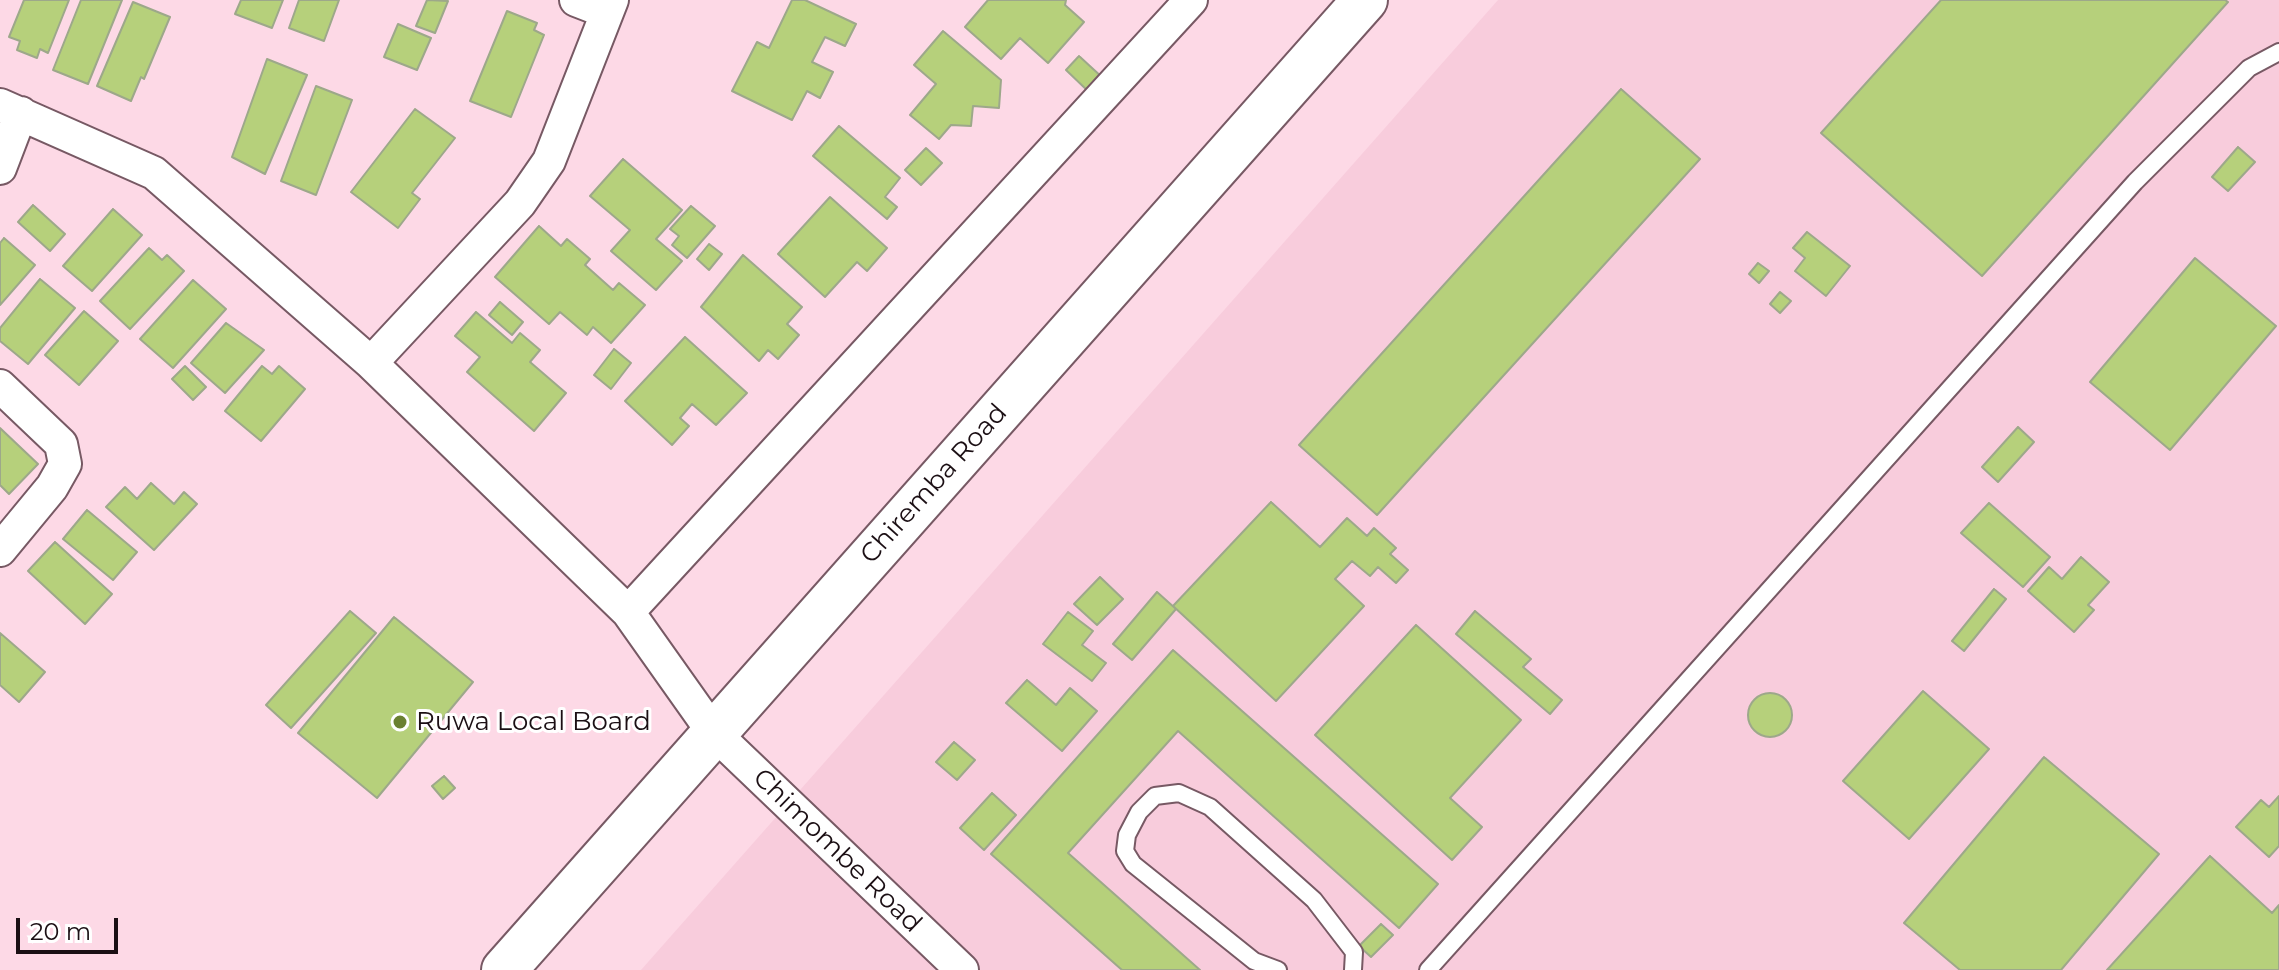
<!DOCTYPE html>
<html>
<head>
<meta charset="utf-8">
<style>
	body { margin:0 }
	#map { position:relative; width:2279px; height:970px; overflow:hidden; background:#fdd9e6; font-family:Montserrat,sans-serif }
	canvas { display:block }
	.scale { position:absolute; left:16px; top:918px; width:102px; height:36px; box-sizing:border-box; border:4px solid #1b0f14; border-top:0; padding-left:10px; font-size:24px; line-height:28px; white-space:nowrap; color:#1b0f14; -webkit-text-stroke:6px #fff; paint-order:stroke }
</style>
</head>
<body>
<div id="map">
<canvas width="2279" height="970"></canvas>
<div class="scale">20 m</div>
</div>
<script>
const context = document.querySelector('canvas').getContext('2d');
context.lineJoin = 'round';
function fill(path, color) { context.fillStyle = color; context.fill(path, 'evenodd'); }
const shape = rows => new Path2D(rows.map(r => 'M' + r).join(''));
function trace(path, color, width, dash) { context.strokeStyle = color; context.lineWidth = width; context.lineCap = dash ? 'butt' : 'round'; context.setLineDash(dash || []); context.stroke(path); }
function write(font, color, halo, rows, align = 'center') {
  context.font = font + ' Montserrat,sans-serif'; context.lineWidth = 6; context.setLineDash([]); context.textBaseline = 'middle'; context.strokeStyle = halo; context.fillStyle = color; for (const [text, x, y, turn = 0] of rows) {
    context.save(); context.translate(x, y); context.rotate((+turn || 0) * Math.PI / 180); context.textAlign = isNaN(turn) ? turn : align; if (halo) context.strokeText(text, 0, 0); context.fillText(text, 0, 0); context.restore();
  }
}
const built = shape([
	[1498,0,2279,0,2279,970,641,970]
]);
const building = shape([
	[24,0,69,0,48,53,40,49,37,58,17,50,20,41,9,37,24,0],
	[81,0,122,0,88,84,53,70,81,0],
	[241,0,283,0,272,28,235,14,241,0],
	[299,0,339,0,324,41,289,28,299,0],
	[427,0,448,1,435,33,416,26,427,0],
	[792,0,805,0,856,24,845,46,825,37,812,62,833,72,820,98,807,91,792,120,732,91,757,42,769,48,792,0],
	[1066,0,1065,5,1084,22,1048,63,1020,38,1001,59,965,27,988,0,1066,0],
	[1941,0,2225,0,2228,2,1982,276,1821,133,1941,0],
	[133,2,170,17,144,79,141,77,131,101,97,86,133,2],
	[507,11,537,23,534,30,544,35,511,117,470,101,507,11],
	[398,24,431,38,417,70,384,57,398,24],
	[943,31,1001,80,999,108,973,106,971,126,951,125,939,139,910,115,936,84,914,65,943,31],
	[1079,56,1104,79,1090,93,1066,70,1079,56],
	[267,59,307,75,265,174,232,157,267,59],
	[316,86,352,100,316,195,281,181,316,86],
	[1621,89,1700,159,1377,515,1299,445,1621,89],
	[415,109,455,138,412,193,420,199,398,228,351,192,415,109],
	[839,126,900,178,885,197,897,207,887,219,813,156,839,126],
	[2238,147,2255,162,2228,191,2212,177,2238,147],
	[926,148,942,163,921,185,905,170,926,148],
	[623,159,682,210,656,239,682,261,656,290,611,251,630,230,590,196,623,159],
	[830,197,887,248,867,271,857,262,825,297,778,254,830,197],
	[33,205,65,234,50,251,18,222,33,205],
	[691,206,715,226,687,258,672,245,679,236,670,229,691,206],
	[113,209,142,235,92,291,63,266,113,209],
	[539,226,561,246,567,239,590,259,585,265,613,290,619,283,645,305,611,343,593,327,587,335,560,312,549,324,495,277,539,226],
	[1807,232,1850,266,1826,296,1795,271,1805,258,1793,248,1807,232],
	[4,238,35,265,0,305,0,243,4,238],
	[709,244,722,254,709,270,697,259,709,244],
	[149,248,162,260,167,255,184,271,130,329,100,301,149,248],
	[743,255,802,307,787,324,799,335,778,359,768,350,759,361,701,307,743,255],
	[2195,258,2276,326,2170,450,2090,382,2195,258],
	[1758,263,1769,271,1759,283,1749,274,1758,263],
	[40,279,75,308,28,364,0,341,0,328,40,279],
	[193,280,226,309,173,368,140,339,193,280],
	[1780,292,1791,301,1780,313,1770,304,1780,292],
	[500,302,523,322,512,335,489,315,500,302],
	[84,311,118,341,79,385,45,355,84,311],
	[476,312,512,343,520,333,540,350,530,362,566,393,534,431,467,372,480,357,455,336,476,312],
	[226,323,264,350,225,393,191,363,226,323],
	[685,337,747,393,716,425,692,404,680,418,689,426,672,445,625,401,685,337],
	[614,349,631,363,611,389,594,375,614,349],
	[185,366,206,387,193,400,172,379,185,366],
	[262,366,272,374,279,366,305,389,261,441,225,411,262,366],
	[2018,427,2034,442,1998,482,1982,467,2018,427],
	[0,428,38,464,9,494,0,485,0,428],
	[151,483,174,504,184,492,197,504,154,550,106,507,125,487,137,499,151,483],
	[1271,502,1320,547,1347,518,1367,536,1374,528,1396,548,1390,554,1408,570,1396,583,1378,567,1370,576,1352,561,1335,579,1364,606,1276,701,1173,606,1271,502],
	[1989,503,2050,557,2023,587,1961,533,1989,503],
	[87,510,137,552,113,580,63,539,87,510],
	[55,542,112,594,85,624,28,571,55,542],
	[2081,557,2109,582,2088,605,2094,610,2074,632,2028,591,2049,567,2062,579,2081,557],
	[1100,577,1123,599,1097,625,1074,604,1100,577],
	[1994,589,2006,599,1964,651,1952,641,1994,589],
	[1157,592,1176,609,1132,660,1113,644,1157,592],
	[350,611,376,633,291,728,266,705,350,611],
	[1475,611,1531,659,1523,667,1562,700,1550,714,1456,634,1475,611],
	[1068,612,1093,631,1082,645,1106,663,1092,681,1043,644,1068,612],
	[394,617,473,682,377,798,298,733,394,617],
	[1416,625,1521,720,1450,798,1482,827,1452,860,1315,735,1416,625],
	[0,633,45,672,19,702,0,685,0,633],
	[1173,650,1438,884,1399,928,1178,731,1068,853,1200,970,1122,970,991,854,1173,650],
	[1027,680,1056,705,1070,688,1097,711,1062,751,1006,703,1027,680],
	[1923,691,1989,749,1909,839,1843,781,1923,691],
	'1748 715a22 22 0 1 1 44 0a22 22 0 1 1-44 0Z',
	[954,742,975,760,957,780,936,762,954,742],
	[2044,757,2159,854,2061,970,1960,970,1904,923,2044,757],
	[444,776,455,788,443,799,432,786,444,776],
	[992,793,1016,815,984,850,960,828,992,793],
	[2279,796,2279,846,2269,857,2236,827,2261,800,2269,807,2279,796],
	[2210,856,2272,913,2279,905,2279,970,2107,970,2210,856],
	[1381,924,1393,935,1371,957,1359,946,1381,924]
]);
const lane = shape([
	[1278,970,1254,961,1133,864,1125,851,1127,835,1139,812,1155,796,1179,793,1210,807,1314,900,1354,952,1353,970],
	[1428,970,2135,182,2249,68,2279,52]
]);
const street = shape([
	[576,0,607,12],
	[0,105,154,173,371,363,628,612,713,732,962,970],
	[0,168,21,113],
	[371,363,520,203,549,161,612,0],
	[0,386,61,444,65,464,52,487,0,550],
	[628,612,1191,0]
]);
const secondary = shape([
	[504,970,1365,0]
]);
const markers = [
	[400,722,8,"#6a8031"]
];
const streetNames = [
	["Chiremba Road",934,484,-48],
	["Chimombe Road",837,851,44]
];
const poiNames = [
	["Ruwa Local Board",416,722]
];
fill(built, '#f8ccdc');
fill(building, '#b6d07b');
trace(building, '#9da88a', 2);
trace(lane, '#775964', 20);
trace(street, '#775964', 36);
trace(secondary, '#775964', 48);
trace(lane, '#fff', 16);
trace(street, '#fff', 32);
trace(secondary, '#fff', 44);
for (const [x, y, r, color] of markers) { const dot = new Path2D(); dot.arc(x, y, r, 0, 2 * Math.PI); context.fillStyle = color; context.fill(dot); trace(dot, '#fff', 3); }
write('26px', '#1b0f14', '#fff', streetNames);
write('26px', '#1b0f14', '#fff', poiNames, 'left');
</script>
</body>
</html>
